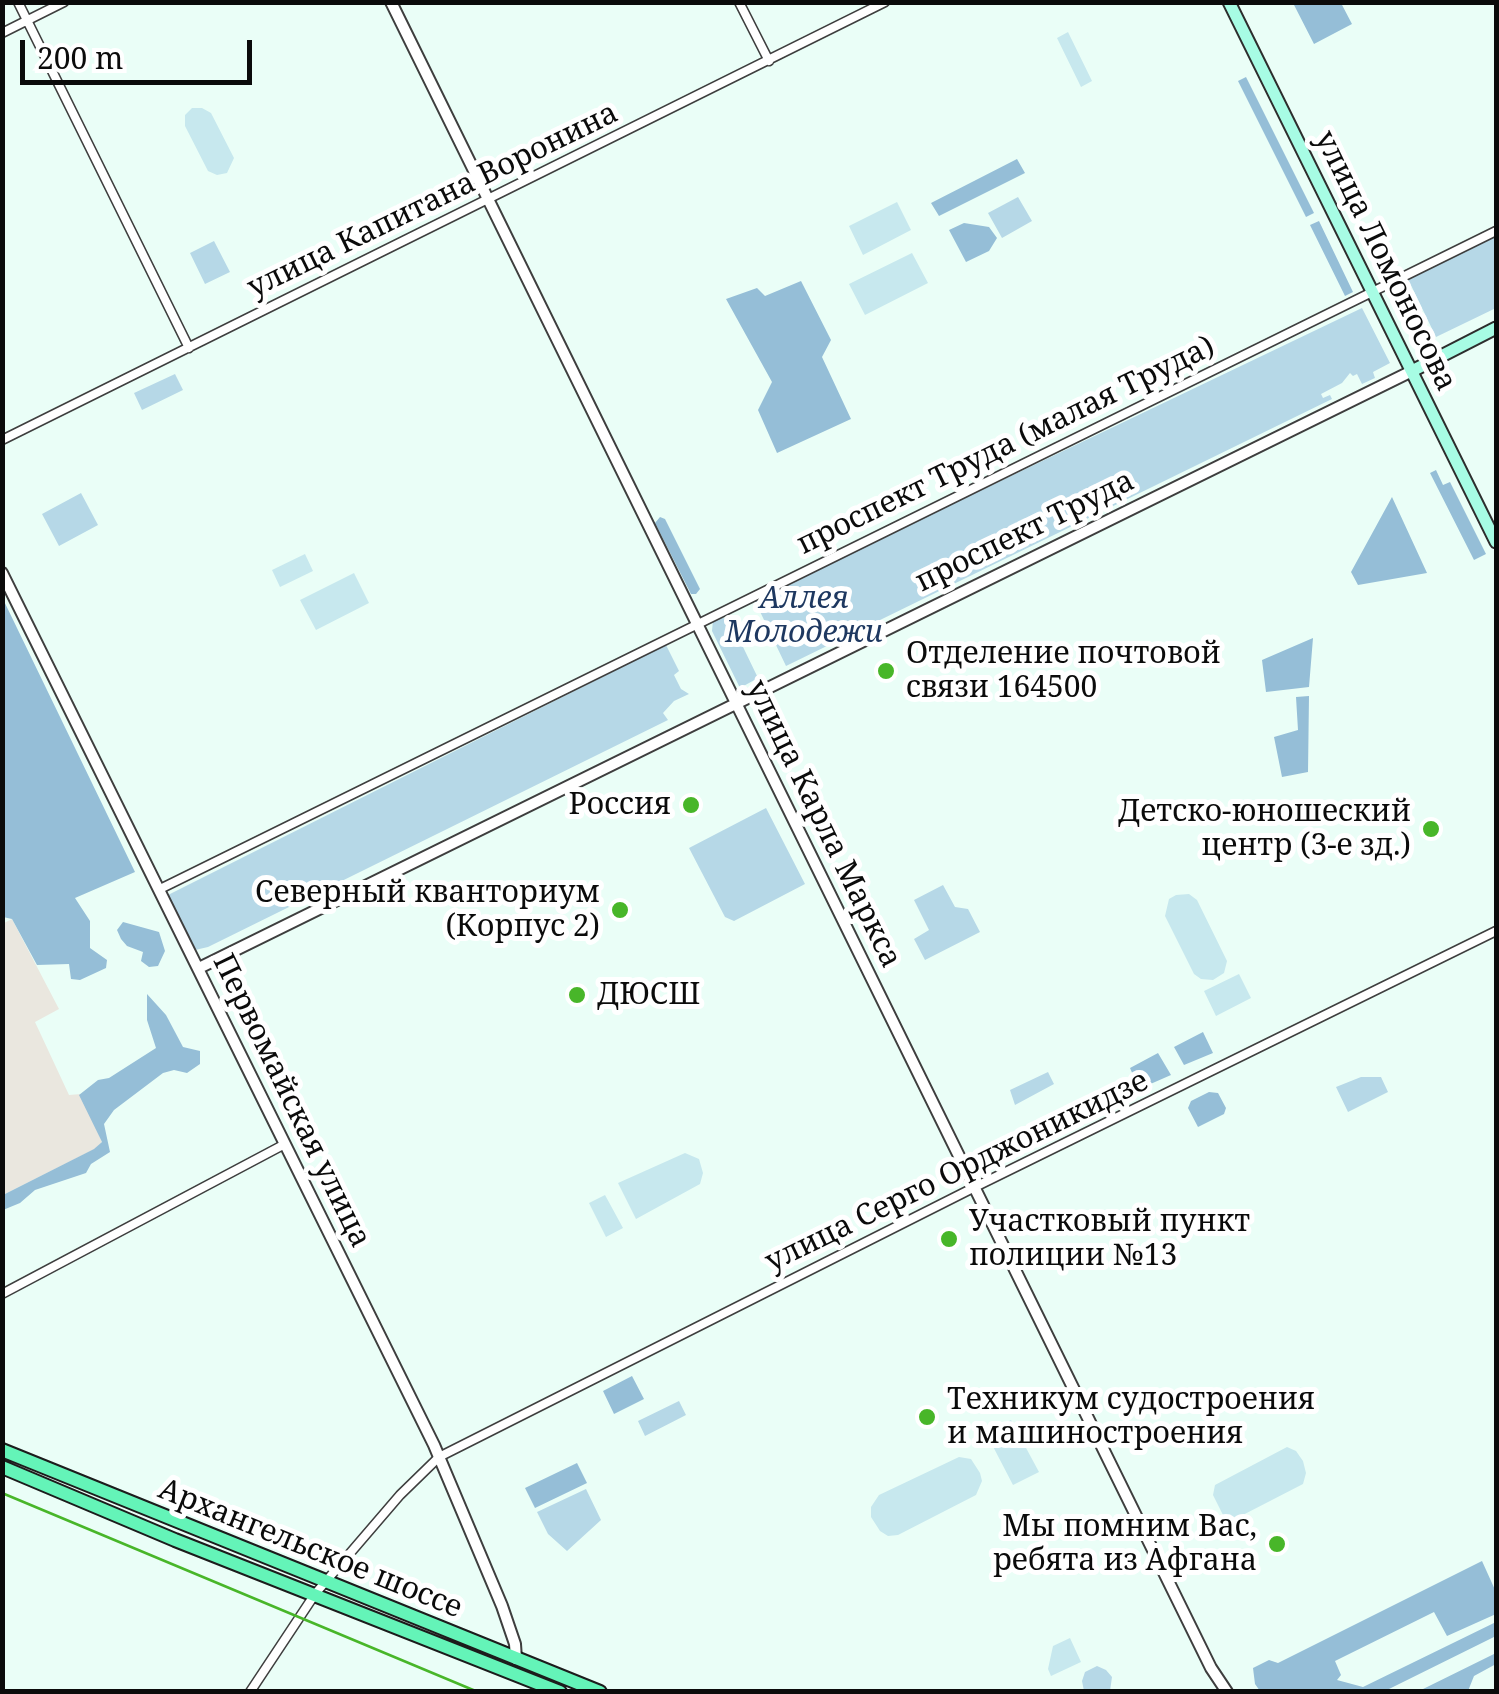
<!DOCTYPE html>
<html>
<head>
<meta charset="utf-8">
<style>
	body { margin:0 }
	#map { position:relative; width:1499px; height:1694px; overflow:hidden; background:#eafef7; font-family:"Noto Serif",serif }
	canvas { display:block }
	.frame { position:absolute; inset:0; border:5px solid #0b0b0b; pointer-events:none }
	.scale { position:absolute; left:20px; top:40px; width:232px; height:45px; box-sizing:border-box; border:5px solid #0b0b0b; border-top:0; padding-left:12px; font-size:30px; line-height:35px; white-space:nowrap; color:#0b0b0b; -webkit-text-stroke:8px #fff; paint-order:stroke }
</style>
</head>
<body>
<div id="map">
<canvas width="1499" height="1694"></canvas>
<div class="frame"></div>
<div class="scale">200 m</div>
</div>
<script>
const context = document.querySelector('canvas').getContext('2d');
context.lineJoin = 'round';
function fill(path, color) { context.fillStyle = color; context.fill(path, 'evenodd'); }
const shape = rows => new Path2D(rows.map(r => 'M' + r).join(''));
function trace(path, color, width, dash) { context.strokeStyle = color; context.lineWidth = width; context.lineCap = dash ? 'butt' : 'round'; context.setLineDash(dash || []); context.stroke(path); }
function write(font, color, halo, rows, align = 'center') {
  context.font = font + ' "Noto Serif",serif'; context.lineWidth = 10; context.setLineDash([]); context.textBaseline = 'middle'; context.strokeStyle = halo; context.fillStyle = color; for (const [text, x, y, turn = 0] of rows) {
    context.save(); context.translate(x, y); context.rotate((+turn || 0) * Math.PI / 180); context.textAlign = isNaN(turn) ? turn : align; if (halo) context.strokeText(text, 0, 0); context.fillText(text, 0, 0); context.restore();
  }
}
const industrial = shape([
	[12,919,59,1009,35,1022,69,1095,81,1094,102,1142,95,1149,3,1195,2,924]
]);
const green = shape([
	[1018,197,1032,221,1002,238,988,213],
	[1496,236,1496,308,1436,337,1408,279],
	[214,241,230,272,205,284,190,253],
	[1362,308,1390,363,1373,372,1375,378,1362,384,1357,374,1353,376,1350,373,1342,383,1321,394,1323,398,1330,395,1332,399,786,666,754,599],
	[175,374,183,390,142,410,134,393],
	[81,493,98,525,59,546,42,514],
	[719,617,730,620,758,678,740,688,712,631,713,620],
	[666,645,679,671,674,675,681,689,689,694,674,701,663,713,668,720,208,947,195,950,168,895],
	[766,808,805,884,734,921,725,917,689,848],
	[943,885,955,907,968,909,980,932,925,960,914,939,929,930,914,900],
	[1048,1072,1054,1084,1015,1105,1010,1090],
	[1361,1077,1381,1077,1388,1092,1348,1112,1336,1087],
	[679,1401,686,1415,645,1436,638,1421],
	[586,1489,601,1520,567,1551,548,1534,537,1512],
	[1097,1666,1106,1670,1112,1677,1110,1691,1084,1691,1082,1681,1085,1672]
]);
const forest = shape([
	[1293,3,1341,3,1352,24,1314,44],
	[1246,77,1314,213,1306,217,1238,81],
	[1017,159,1025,173,939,216,931,203],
	[1319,221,1353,292,1345,296,1310,225],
	[964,223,989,227,997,238,989,251,966,262,949,230],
	[801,281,831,340,822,357,851,419,777,453,758,410,772,382,726,299,757,288,765,296],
	[1436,470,1443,485,1450,482,1486,554,1474,560,1430,473],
	[1392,497,1427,573,1358,585,1351,572],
	[660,517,665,519,700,589,696,594,691,594,655,523],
	[2,597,135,872,75,898,90,921,90,948,107,960,106,968,80,980,71,979,69,964,37,965,12,919,3,917],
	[1313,638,1309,687,1266,692,1262,660],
	[1309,696,1308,772,1282,777,1274,737,1298,730,1296,697],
	[123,922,159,932,165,951,158,966,149,967,141,961,143,952,127,946,121,939,117,930],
	[147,994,166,1015,183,1047,200,1051,200,1064,187,1073,174,1070,163,1073,114,1110,104,1124,110,1152,91,1164,86,1173,35,1190,20,1203,3,1210,3,1195,94,1149,102,1142,79,1095,98,1080,109,1078,156,1048,147,1020],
	[1203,1032,1213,1053,1184,1065,1174,1047],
	[1158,1053,1171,1075,1139,1089,1130,1068],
	[1209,1092,1218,1093,1226,1108,1224,1114,1198,1127,1188,1108,1191,1101],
	[632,1376,644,1399,614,1414,603,1391],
	[577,1463,587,1483,535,1508,525,1488],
	[1482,1561,1496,1592,1496,1614,1447,1636,1434,1612,1335,1661,1341,1675,1337,1680,1363,1687,1496,1622,1496,1636,1389,1689,1391,1691,1260,1691,1255,1684,1253,1668,1269,1660,1278,1663],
	[1496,1653,1496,1664,1474,1676,1468,1691,1419,1691]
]);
const pitch = shape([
	[1068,32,1092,81,1081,87,1057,38],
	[192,108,202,108,211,113,234,158,227,173,217,175,208,171,185,126,185,115],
	[897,202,911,230,863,255,849,226],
	[912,253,928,283,865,315,849,284],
	[305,554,313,571,280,587,272,570],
	[354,573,369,603,316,630,300,600],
	[1189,894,1197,900,1227,961,1224,973,1213,980,1201,979,1194,974,1165,916,1169,899,1176,895],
	[1239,974,1251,998,1216,1016,1204,991],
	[685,1153,699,1159,703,1173,700,1184,636,1219,618,1183],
	[605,1195,623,1228,606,1237,589,1203],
	[1011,1420,1039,1472,1013,1485,986,1433],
	[1287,1447,1296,1451,1303,1461,1306,1473,1303,1484,1237,1518,1223,1515,1213,1495,1215,1485],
	[959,1457,971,1459,980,1473,982,1481,976,1495,898,1535,888,1536,880,1531,871,1517,871,1507,879,1495],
	[1070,1638,1081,1662,1051,1676,1048,1669,1053,1646]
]);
const minor = shape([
	[18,2,189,348],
	[739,2,769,61],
	[2,33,64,2],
	[2,440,885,2],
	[160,889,1496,231],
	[2,1294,285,1144],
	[250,1692,315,1594,400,1495,439,1457,975,1187,1496,931]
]);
const tertiary = shape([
	[391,2,1211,1668,1227,1692],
	[2,573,434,1445,502,1606,515,1644,516,1659],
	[199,968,1412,371]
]);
const secondary = shape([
	[1229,2,1496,542],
	[1412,371,1496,328]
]);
const primary = shape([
	[2,1450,600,1692],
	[2,1467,175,1540,560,1692]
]);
const rail = shape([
	[2,1493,478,1692]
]);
const markers = [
	[886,671,10,"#48b629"],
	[691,805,10,"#48b629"],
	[1431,829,10,"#48b629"],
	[620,910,10,"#48b629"],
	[577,995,10,"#48b629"],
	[949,1239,10,"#48b629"],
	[927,1417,10,"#48b629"],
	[1277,1544,10,"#48b629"]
];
const streetNames = [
	["улица Капитана Воронина",433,201,-26],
	["улица Ломоносова",1385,261,64],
	["проспект Труда (малая Труда)",1006,446,-26],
	["проспект Труда",1025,532,-26],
	["улица Карла Маркса",823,824,64],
	["Первомайская улица",291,1101,64],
	["улица Серго Орджоникидзе",957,1172,-26],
	["Архангельское шоссе",310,1549,22]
];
const parkNames = [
	["Аллея",804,599],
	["Молодежи",804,633]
];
const poiNames = [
	["Отделение почтовой",906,654],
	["связи 164500",906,688],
	["Россия",671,805,"right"],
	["Детско-юношеский",1411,812,"right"],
	["центр (3-е зд.)",1411,846,"right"],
	["Северный кванториум",600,893,"right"],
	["(Корпус 2)",600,927,"right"],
	["ДЮСШ",597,995],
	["Участковый пункт",969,1222],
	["полиции №13",969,1256],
	["Техникум судостроения",947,1400],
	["и машиностроения",947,1434],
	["Мы помним Вас,",1257,1527,"right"],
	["ребята из Афгана",1257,1561,"right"]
];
fill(industrial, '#eae7df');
fill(green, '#b6d8e7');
fill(forest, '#95bed7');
fill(pitch, '#c7e8ee');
trace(minor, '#3e3e3e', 11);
trace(tertiary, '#3e3e3e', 14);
trace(secondary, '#2d2d2d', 15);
trace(primary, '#1c1c1c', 16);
trace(minor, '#fff', 8);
trace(tertiary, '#fff', 10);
trace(secondary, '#a7fce4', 11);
trace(primary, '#64f4b8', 12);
trace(rail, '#48b629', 2.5);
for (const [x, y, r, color] of markers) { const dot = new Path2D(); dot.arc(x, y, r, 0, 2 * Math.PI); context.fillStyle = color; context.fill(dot); trace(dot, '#fff', 4); }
write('30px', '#0b0b0b', '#fff', streetNames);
write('italic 30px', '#1e3860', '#fff', parkNames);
write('30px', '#0b0b0b', '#fff', poiNames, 'left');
</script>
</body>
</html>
